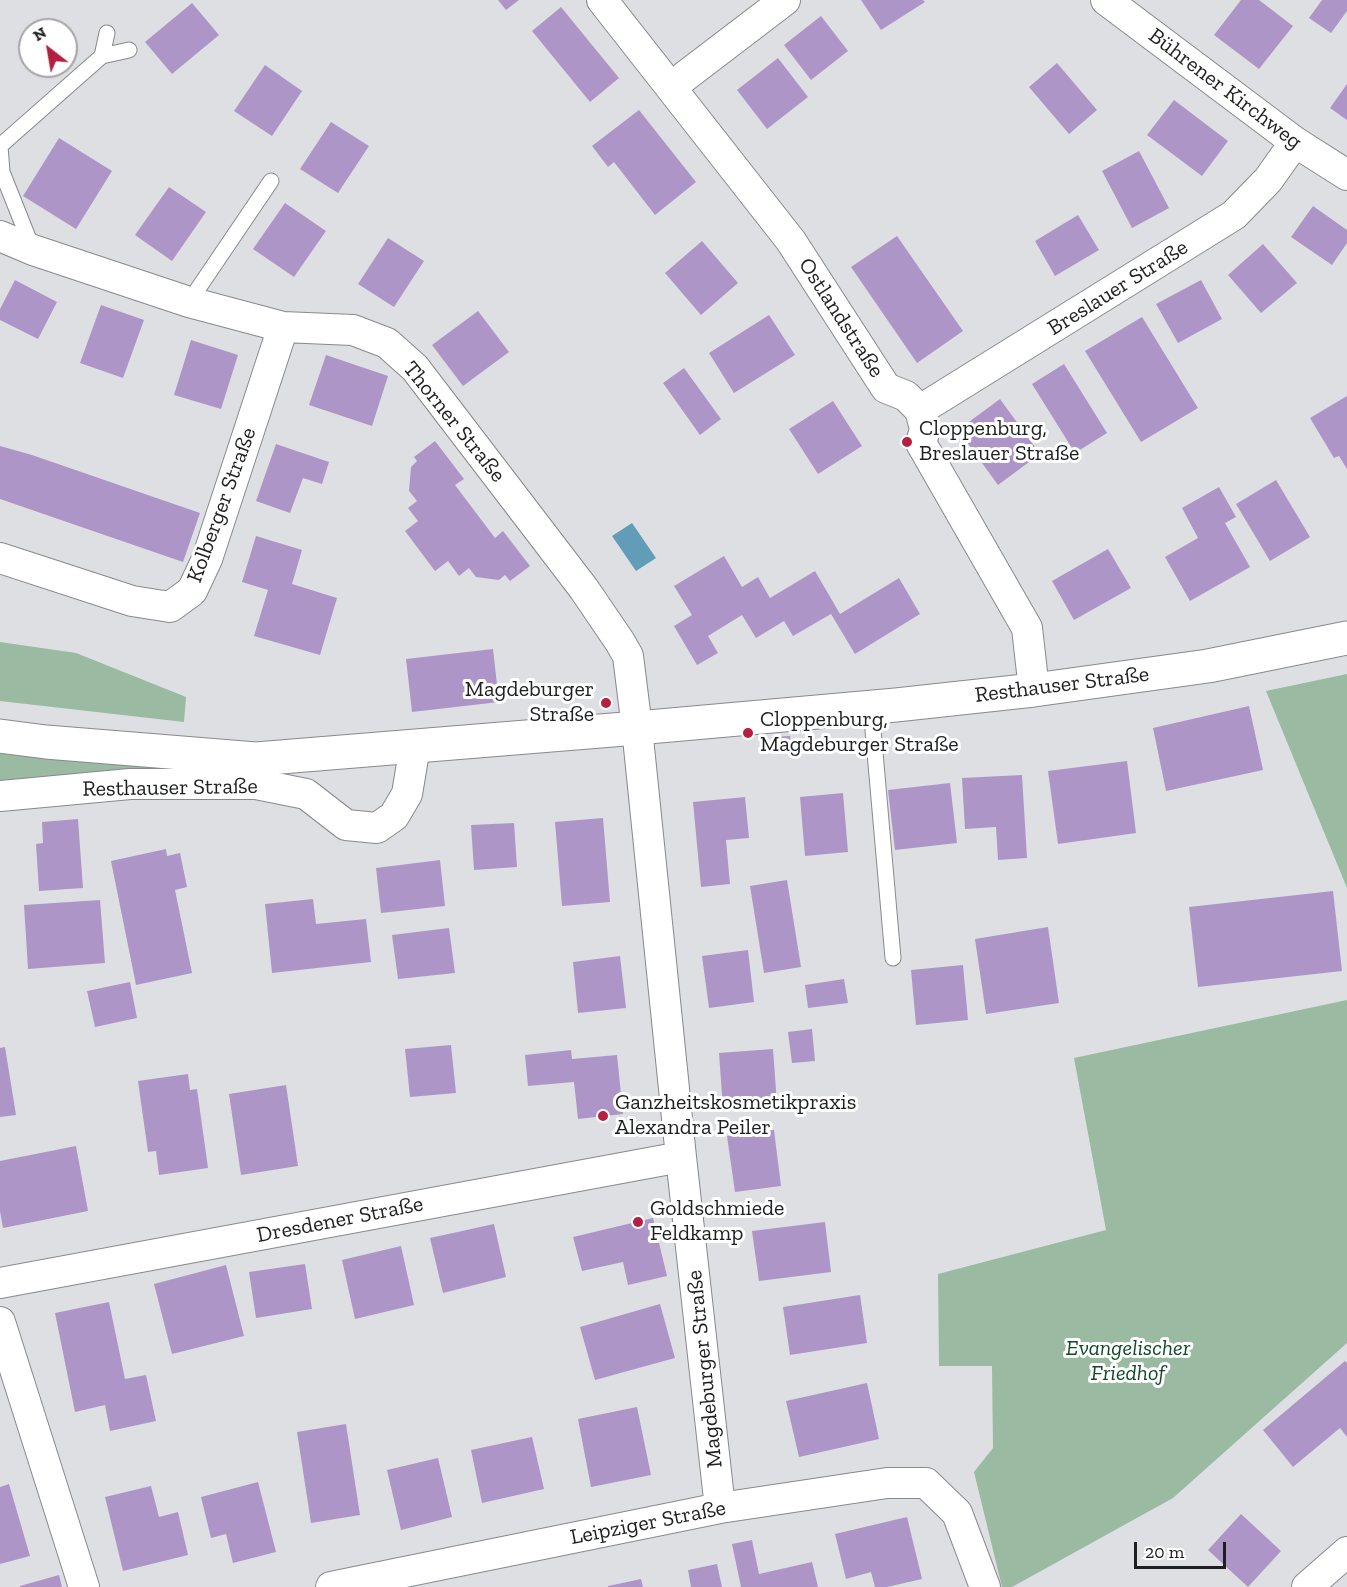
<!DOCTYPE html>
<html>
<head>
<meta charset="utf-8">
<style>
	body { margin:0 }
	#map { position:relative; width:1347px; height:1587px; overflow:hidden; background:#dedfe3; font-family:"Zilla Slab",serif }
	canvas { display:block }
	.north { position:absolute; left:18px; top:18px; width:60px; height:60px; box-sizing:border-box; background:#fff; border:2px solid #a5a5a6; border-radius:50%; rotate:329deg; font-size:16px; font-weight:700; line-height:24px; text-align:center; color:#1e1f20 }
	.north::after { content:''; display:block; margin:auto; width:21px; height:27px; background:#b32042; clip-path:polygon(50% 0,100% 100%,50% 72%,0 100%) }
	.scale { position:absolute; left:1134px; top:1542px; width:92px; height:27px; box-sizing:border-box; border:3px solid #1e1f20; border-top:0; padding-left:8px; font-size:18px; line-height:21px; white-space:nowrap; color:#1e1f20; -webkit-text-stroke:4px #fff; paint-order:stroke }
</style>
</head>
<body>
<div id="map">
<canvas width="1347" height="1587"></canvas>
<div class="north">N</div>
<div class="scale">20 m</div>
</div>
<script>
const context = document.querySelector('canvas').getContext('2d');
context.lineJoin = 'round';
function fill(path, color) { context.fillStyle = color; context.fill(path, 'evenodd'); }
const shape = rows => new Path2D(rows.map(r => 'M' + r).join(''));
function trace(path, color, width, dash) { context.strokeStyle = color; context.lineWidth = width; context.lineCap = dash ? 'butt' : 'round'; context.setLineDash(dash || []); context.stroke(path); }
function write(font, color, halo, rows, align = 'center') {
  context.font = font + ' "Zilla Slab",serif'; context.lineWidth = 6; context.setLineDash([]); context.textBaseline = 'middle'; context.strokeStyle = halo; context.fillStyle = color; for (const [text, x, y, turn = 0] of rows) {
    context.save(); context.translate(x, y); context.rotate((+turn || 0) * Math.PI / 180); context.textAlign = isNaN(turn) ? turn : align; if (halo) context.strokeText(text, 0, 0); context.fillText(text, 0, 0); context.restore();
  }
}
const green = shape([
	[0,642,76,653,186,697,184,722,0,701],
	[1347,674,1347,888,1266,691],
	[0,752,180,765,181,788,0,790],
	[1347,1000,1347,1343,1173,1498,1012,1587,1002,1587,974,1472,993,1448,992,1366,939,1366,938,1274,1106,1230,1074,1058]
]);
const water = shape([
	[632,523,656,558,636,571,612,536]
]);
const building = shape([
	[498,0,519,0,506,10],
	[861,0,923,0,925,2,881,30],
	[1241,0,1259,0,1293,26,1259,69,1214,35],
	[1322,0,1347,0,1347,11,1331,33,1309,18],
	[192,3,219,35,172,74,145,42],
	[561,7,619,78,590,102,532,31],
	[821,16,848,51,811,80,784,45],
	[778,58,808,97,767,129,737,90],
	[1057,63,1097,110,1069,134,1029,87],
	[265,65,302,91,272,136,234,111],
	[1347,84,1347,120,1330,108],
	[1174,100,1228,141,1202,176,1147,135],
	[639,110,696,182,655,215,614,162,608,167,592,146],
	[331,122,369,146,338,193,300,169],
	[59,138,112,171,76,229,23,196],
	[1139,151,1169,208,1132,228,1102,171],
	[169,187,206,212,172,261,135,235],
	[285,203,326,231,294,277,253,249],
	[1313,206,1347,230,1347,243,1332,265,1291,237],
	[1078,215,1099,250,1055,276,1035,241],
	[897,236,963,331,917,363,851,267],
	[388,238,424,261,394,307,358,284],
	[702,241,738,283,701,315,665,273],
	[1263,244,1297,283,1261,313,1228,275],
	[15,280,57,302,38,339,0,320,0,309],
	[1201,280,1222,319,1178,343,1156,304],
	[101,305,144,320,123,378,80,363],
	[478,311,509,352,463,386,432,345],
	[769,315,795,355,734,393,709,353],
	[1142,317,1198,408,1141,442,1085,351],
	[191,340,238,355,221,409,174,395],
	[326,355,388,376,372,426,309,405],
	[1064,364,1107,433,1075,453,1032,384],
	[684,368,721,419,700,435,663,383],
	[1347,396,1347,469,1339,456,1334,458,1310,418],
	[1000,399,1040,454,998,485,958,430],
	[833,401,862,446,818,474,789,429],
	[435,441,464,479,455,485,495,538,503,531,530,566,510,581,505,575,499,580,476,577,469,568,459,576,448,561,435,571,405,531,418,521,408,508,417,501,409,491,411,467,417,461,414,457],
	[276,444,329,462,322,484,303,478,290,513,256,501],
	[0,446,32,455,200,513,183,562,0,499],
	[1276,480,1310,537,1270,561,1236,504],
	[1219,487,1236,517,1225,523,1250,567,1190,601,1165,557,1198,538,1182,508],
	[256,536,302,550,292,584,337,598,320,655,254,636,268,590,242,582],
	[1108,549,1131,588,1074,620,1052,581],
	[724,556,742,587,758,577,770,598,815,571,840,614,899,578,920,614,855,654,831,614,793,636,784,621,756,638,742,615,708,636,718,653,697,665,674,626,692,615,674,586],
	[493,649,499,702,412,712,406,659],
	[1249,706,1263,770,1166,791,1153,728],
	[790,736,791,743,771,745,771,737],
	[1127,761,1136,833,1058,844,1048,771],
	[1022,775,1027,858,998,860,996,827,965,829,962,778],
	[950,783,957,843,895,850,888,790],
	[843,793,848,852,805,856,800,797],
	[745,797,749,838,726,840,730,884,701,887,693,802],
	[603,818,610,902,562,906,555,822],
	[78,819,83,888,39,891,36,844,43,843,42,822],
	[514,823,517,867,474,870,471,825],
	[166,849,167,856,180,853,187,887,175,890,192,973,136,985,111,861],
	[440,860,445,906,381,913,376,868],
	[787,880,801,967,764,973,750,886],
	[1333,891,1342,971,1198,987,1189,907],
	[313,899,316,924,366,919,371,962,272,973,265,904],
	[100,900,105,963,28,969,24,905],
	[1048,927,1059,1003,986,1014,975,939],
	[449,928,455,973,398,979,392,935],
	[748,950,754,1002,709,1008,702,956],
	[620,956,626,1008,578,1013,573,962],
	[963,965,968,1020,916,1025,911,970],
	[844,979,848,1003,808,1008,805,985],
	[130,982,137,1018,95,1027,87,991],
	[812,1029,815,1061,792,1063,788,1032],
	[451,1045,456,1093,410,1097,405,1049],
	[5,1047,16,1115,0,1117,0,1048],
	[773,1049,777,1104,723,1108,719,1053],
	[571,1050,572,1059,617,1055,623,1114,578,1119,574,1082,528,1086,525,1055],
	[188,1074,190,1090,197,1089,208,1168,159,1175,156,1151,148,1152,138,1081],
	[286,1085,298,1166,241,1175,229,1094],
	[774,1130,781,1186,735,1192,727,1136],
	[76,1146,88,1211,3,1228,0,1211,0,1161],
	[653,1218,667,1276,628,1285,623,1262,582,1271,573,1237],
	[825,1222,831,1272,759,1281,752,1231],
	[494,1224,506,1277,443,1293,430,1238],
	[401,1246,414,1305,355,1319,342,1260],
	[305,1264,312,1309,256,1318,249,1272],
	[226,1265,244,1336,172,1354,154,1284],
	[860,1295,867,1343,790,1355,783,1307],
	[109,1302,125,1379,146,1375,156,1421,110,1431,105,1405,75,1412,55,1313],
	[660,1304,675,1358,595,1380,580,1327],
	[1345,1361,1347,1363,1347,1437,1340,1428,1293,1467,1263,1430],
	[867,1383,879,1439,799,1457,786,1401],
	[637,1407,651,1475,591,1487,578,1419],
	[346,1424,360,1515,311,1523,297,1432],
	[532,1437,544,1489,482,1503,471,1450],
	[438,1458,452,1517,401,1530,387,1470],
	[258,1482,276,1552,233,1563,226,1534,211,1538,201,1497],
	[9,1484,30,1556,0,1564,0,1487],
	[151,1486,159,1517,178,1512,188,1555,123,1571,105,1497],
	[1241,1514,1281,1551,1248,1587,1208,1550],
	[907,1517,922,1579,887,1587,875,1587,871,1572,846,1579,835,1534],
	[752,1540,759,1574,812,1562,818,1587,741,1587,732,1544],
	[717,1564,722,1587,691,1587,688,1570],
	[59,1575,62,1587,20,1587,20,1586],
	[641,1579,643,1587,608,1587,608,1586]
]);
const service = shape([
	[102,56,129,50],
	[0,146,102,56,107,33],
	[0,146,2,172,33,250],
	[189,302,271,181],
	[871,707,893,958]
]);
const minor = shape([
	[602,0,791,241,886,388,906,396,920,410,925,429,921,443,1027,628,1034,690],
	[1106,0,1295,142,1347,175],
	[671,87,785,0],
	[0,236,33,250,189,302,283,327,353,330,387,343,415,368,584,589,620,642,628,656,637,728,681,1157,720,1508],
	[920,410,1234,215,1268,180,1295,142],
	[0,558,132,601,170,607,192,591,207,559,283,327],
	[0,796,130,784,256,784,306,794,346,825,377,828,394,816,407,794,415,746],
	[0,1283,681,1157],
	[0,1322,84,1587],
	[331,1587,720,1508,887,1483,926,1483,957,1513,985,1587],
	[1307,1587,1347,1552]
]);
const tertiary = shape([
	[0,736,46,742,256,759,637,728,896,705,1034,690,1208,666,1347,638]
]);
const markers = [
	[907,442,6,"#b32042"],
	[606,703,6,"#b32042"],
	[748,733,6,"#b32042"],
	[603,1116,6,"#b32042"],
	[638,1222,6,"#b32042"]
];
const streetNames = [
	["Bührener Kirchweg",1225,89,37],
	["Breslauer Straße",1118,288,-32],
	["Ostlandstraße",841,318,57],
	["Thorner Straße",454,422,51],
	["Kolberger Straße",222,505,-70],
	["Resthauser Straße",1062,685,-7],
	["Resthauser Straße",170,788,-1],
	["Dresdener Straße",340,1220,-11],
	["Magdeburger Straße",705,1369,-96],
	["Leipziger Straße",648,1523,-11]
];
const poiNames = [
	["Cloppenburg,",919,429],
	["Breslauer Straße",919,454],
	["Magdeburger",594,690,"right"],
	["Straße",594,715,"right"],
	["Cloppenburg,",760,720],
	["Magdeburger Straße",760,745],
	["Ganzheitskosmetikpraxis",615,1103],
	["Alexandra Peiler",615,1128],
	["Goldschmiede",650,1209],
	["Feldkamp",650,1234]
];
const parkNames = [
	["Evangelischer",1128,1349],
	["Friedhof",1128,1374]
];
fill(green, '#9abaa2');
fill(water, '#619cb8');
fill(building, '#ad96c7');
trace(service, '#88898d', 17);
trace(minor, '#88898d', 32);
trace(tertiary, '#88898d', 35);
trace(service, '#fff', 15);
trace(minor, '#fff', 30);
trace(tertiary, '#fff', 33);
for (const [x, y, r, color] of markers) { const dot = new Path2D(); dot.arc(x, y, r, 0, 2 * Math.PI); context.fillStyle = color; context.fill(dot); trace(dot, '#fff', 2); }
write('22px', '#1e1f20', '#fff', streetNames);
write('22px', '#1e1f20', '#fff', poiNames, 'left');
write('italic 22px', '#104a28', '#fff', parkNames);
</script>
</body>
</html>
